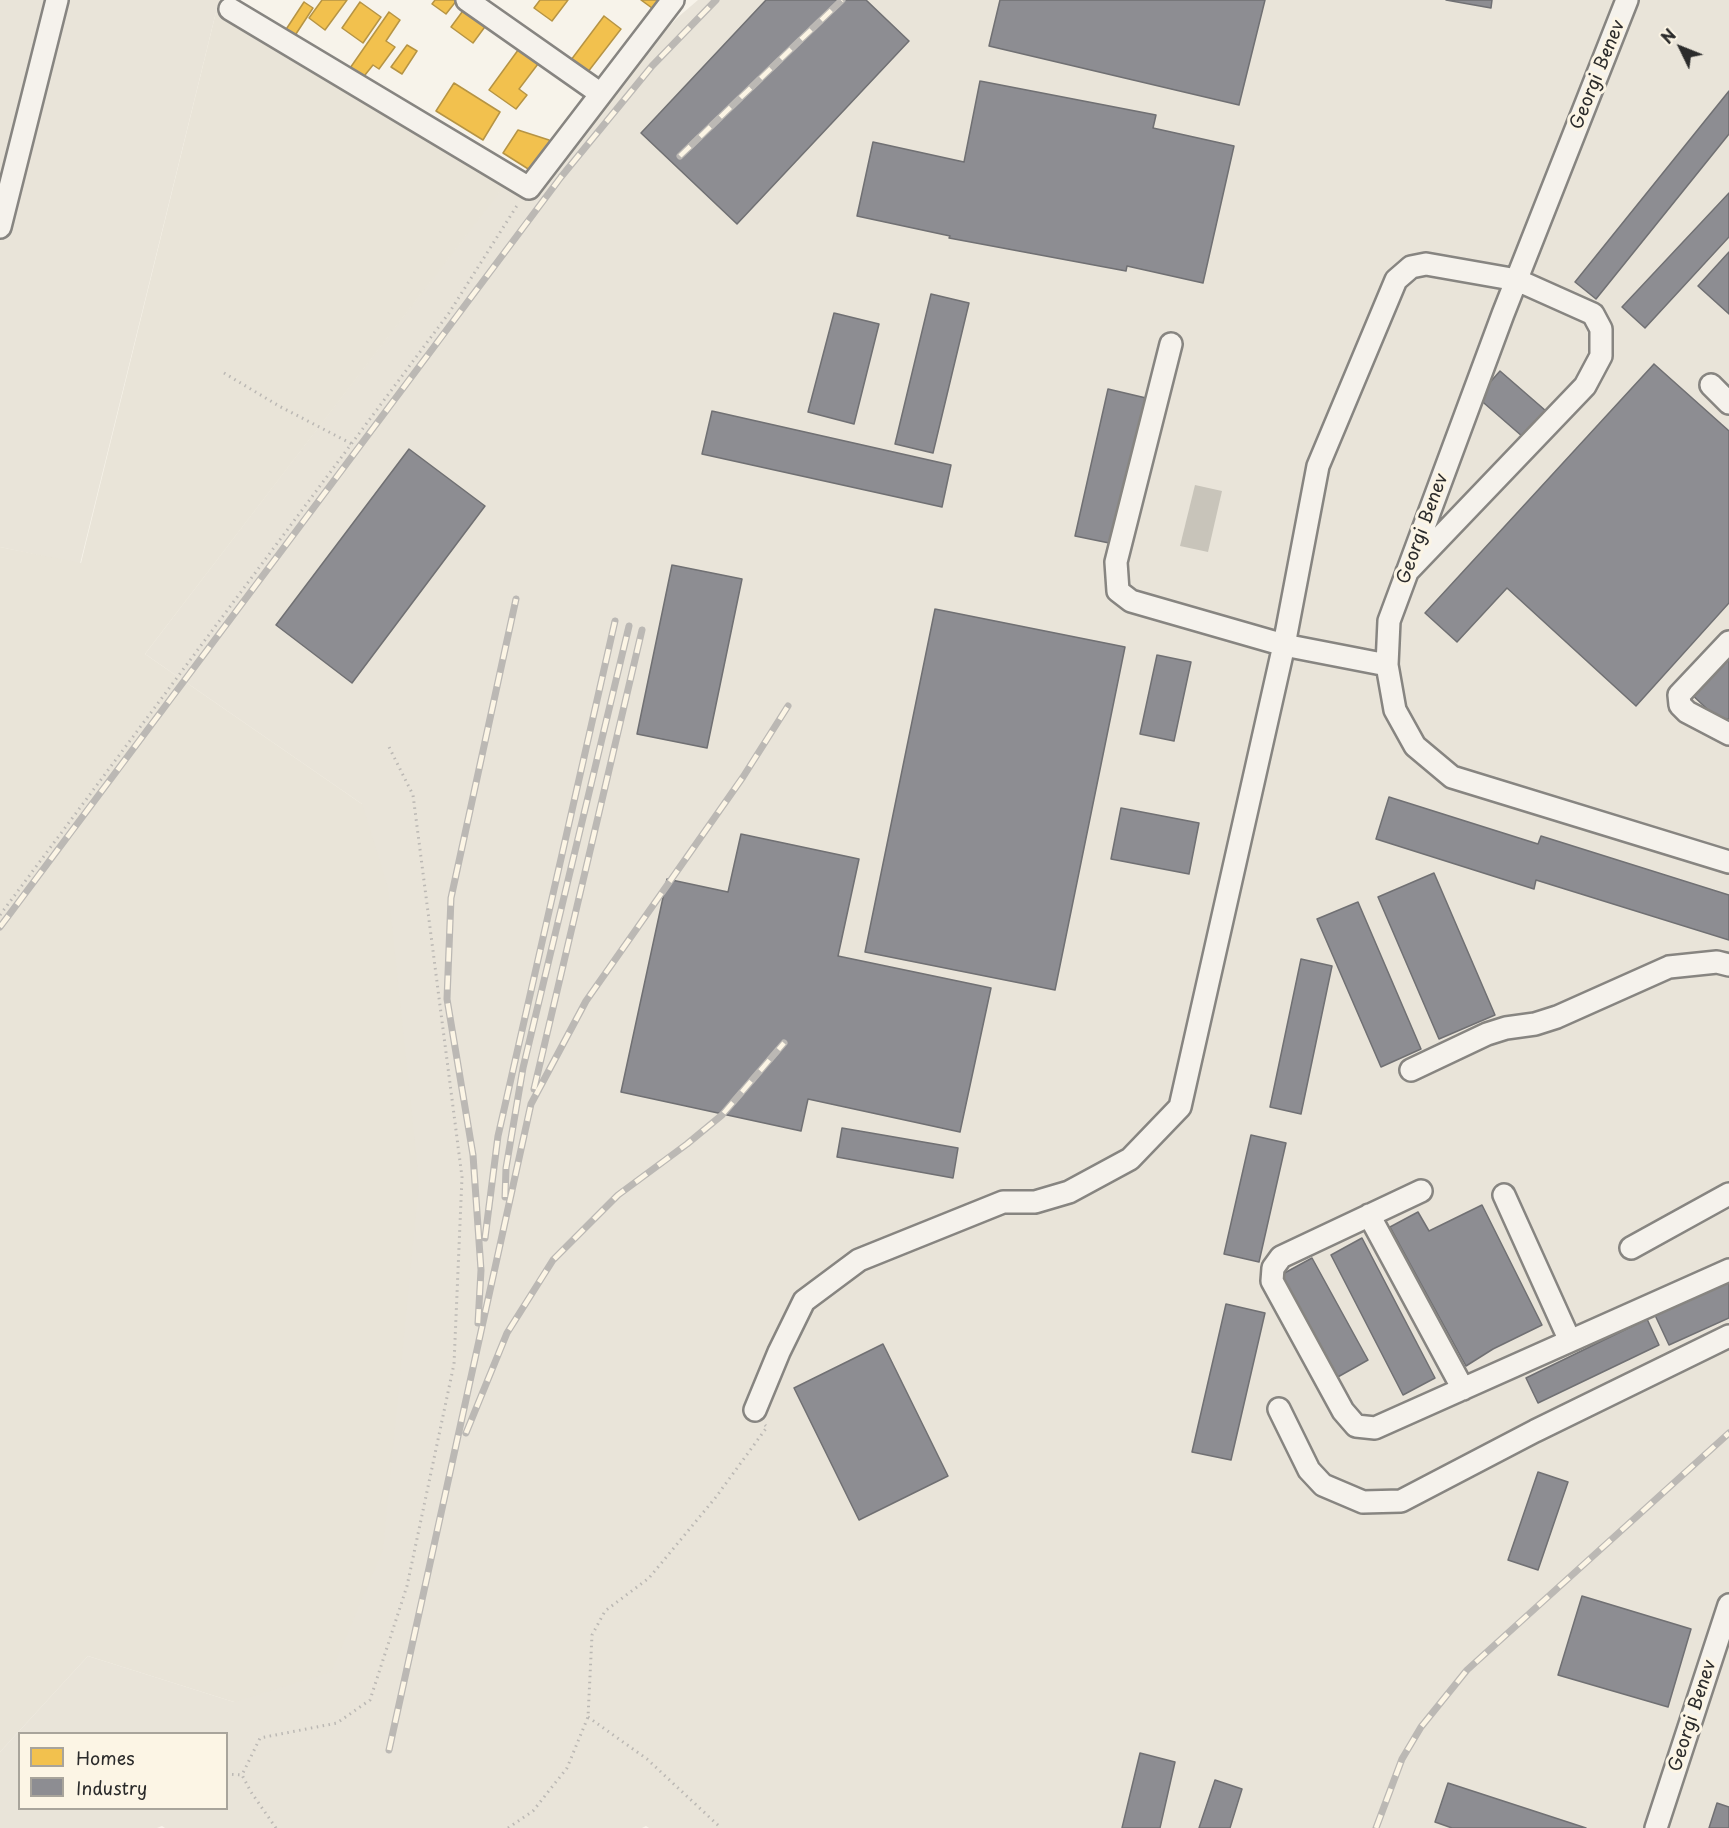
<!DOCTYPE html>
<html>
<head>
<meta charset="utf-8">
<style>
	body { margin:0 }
	#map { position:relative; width:1729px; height:1828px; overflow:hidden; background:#f7f3ea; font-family:"Playpen Sans",sans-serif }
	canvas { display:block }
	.legend { position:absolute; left:18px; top:1732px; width:210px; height:78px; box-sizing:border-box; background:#fcf5e5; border:2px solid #a8a49b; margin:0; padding:8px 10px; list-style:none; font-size:18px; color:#2b2b2b }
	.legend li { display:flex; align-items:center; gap:12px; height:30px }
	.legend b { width:30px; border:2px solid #a8a49b }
	.north { position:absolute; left:1651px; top:18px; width:60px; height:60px; -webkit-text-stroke:4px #fcf5e5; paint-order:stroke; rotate:313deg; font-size:16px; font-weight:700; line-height:24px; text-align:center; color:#2b2b2b }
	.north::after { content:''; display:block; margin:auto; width:21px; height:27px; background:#2b2b2b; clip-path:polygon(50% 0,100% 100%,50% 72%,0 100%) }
</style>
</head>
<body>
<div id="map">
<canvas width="1729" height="1828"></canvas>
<ul class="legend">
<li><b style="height:16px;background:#f2c14e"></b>Homes</li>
<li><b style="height:16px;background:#8d8d92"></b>Industry</li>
</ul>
<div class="north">N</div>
</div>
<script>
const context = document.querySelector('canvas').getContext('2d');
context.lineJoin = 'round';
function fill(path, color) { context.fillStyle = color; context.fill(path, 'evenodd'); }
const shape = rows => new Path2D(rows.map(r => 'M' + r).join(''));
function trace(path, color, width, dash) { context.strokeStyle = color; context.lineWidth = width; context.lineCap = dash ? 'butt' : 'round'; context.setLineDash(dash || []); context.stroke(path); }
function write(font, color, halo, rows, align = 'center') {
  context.font = font + ' "Playpen Sans",sans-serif'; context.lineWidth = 6; context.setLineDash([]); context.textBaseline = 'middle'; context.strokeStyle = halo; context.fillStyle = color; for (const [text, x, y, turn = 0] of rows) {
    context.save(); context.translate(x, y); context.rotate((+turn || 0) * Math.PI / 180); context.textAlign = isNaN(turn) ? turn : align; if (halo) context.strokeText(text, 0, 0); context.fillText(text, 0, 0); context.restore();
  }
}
const built = shape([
	[0,0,237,0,348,71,533,185,614,88,677,18,698,0,1729,0,1729,1828,649,1828,646,1826,642,1828,165,1828,162,1826,157,1828,0,1828,0,1752,88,1656,234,1702,362,804,145,654,503,186,218,4,80,564,0,547],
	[20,1734,226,1734,226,1808,20,1808]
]);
const green = shape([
	[218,4,504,186,145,654,362,804,388,888,419,1181,383,1549,331,1672,234,1702,88,1656,0,1752,0,547,81,563]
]);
const water = shape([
	[1195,485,1222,491,1208,552,1180,546]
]);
const homes = shape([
	[322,0,347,0,325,30,309,18,322,0],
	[435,0,457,0,446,14,432,4,435,0],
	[540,0,568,0,552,21,534,8,540,0],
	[641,0,664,0,656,11,641,0],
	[304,2,313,8,292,40,283,34,304,2],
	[360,2,381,17,363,43,342,28,360,2],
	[465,8,487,24,473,43,451,27,465,8],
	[389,12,400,20,386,41,395,47,379,69,373,65,361,80,348,71,389,12],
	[604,16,621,29,584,77,568,64,604,16],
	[407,45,417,51,402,74,391,67,407,45],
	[521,46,541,60,519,89,527,95,516,109,489,90,521,46],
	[454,83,500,112,483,140,436,111,454,83],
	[518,130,549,140,554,144,533,172,503,153,518,130]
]);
const industry = shape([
	[766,0,866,0,909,41,737,224,641,133,766,0],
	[1000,0,1265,0,1239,105,989,46,1000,0],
	[1446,0,1492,0,1491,8,1446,0],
	[980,81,1156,115,1153,128,1234,146,1203,283,1127,266,1126,271,949,238,950,236,857,216,873,142,964,162,980,81],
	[1729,91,1729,134,1596,299,1575,282,1729,91],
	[1729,193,1729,237,1645,328,1622,307,1729,193],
	[1729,252,1729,314,1698,286,1729,252],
	[931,294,969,303,933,453,895,444,931,294],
	[834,313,879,324,854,424,808,412,834,313],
	[1654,364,1729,431,1729,603,1636,706,1507,588,1457,642,1425,613,1654,364],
	[1500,371,1546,411,1523,437,1477,397,1500,371],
	[1108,389,1146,398,1114,544,1075,536,1108,389],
	[712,411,951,465,942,507,702,454,712,411],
	[409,449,485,506,352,683,276,625,409,449],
	[672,565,742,579,707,748,637,734,672,565],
	[935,609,1125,647,1055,990,865,952,935,609],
	[1729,647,1729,718,1723,724,1688,691,1729,647],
	[1157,655,1191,662,1174,741,1140,734,1157,655],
	[1389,797,1538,844,1541,836,1729,895,1729,940,1536,880,1534,889,1376,839,1389,797],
	[1121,808,1199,823,1189,874,1111,859,1121,808],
	[741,834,859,859,838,956,991,988,960,1132,808,1099,801,1131,621,1092,667,879,728,892,741,834],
	[1434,873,1495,1015,1439,1039,1378,897,1434,873],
	[1358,902,1421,1049,1381,1067,1317,919,1358,902],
	[1301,959,1332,966,1301,1114,1270,1107,1301,959],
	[842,1128,958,1148,953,1178,837,1157,842,1128],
	[1251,1135,1286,1143,1259,1262,1224,1254,1251,1135],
	[1482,1205,1542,1325,1493,1349,1466,1366,1390,1227,1418,1212,1429,1231,1482,1205],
	[1362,1238,1435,1378,1403,1395,1331,1255,1362,1238],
	[1312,1258,1368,1360,1336,1378,1279,1276,1312,1258],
	[1729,1279,1729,1318,1669,1345,1654,1313,1729,1279],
	[1226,1304,1265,1313,1231,1460,1192,1452,1226,1304],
	[1647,1319,1659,1345,1538,1403,1526,1378,1647,1319],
	[883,1344,948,1476,859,1520,794,1388,883,1344],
	[1538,1472,1568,1482,1538,1570,1508,1560,1538,1472],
	[1582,1596,1691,1629,1668,1707,1558,1675,1582,1596],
	[1140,1753,1175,1762,1160,1828,1122,1828,1140,1753],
	[1215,1780,1242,1789,1230,1828,1199,1828,1215,1780],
	[1448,1783,1586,1828,1452,1828,1435,1822,1448,1783],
	[1717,1803,1729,1807,1729,1828,1709,1828,1717,1803]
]);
const path = shape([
	[224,373,279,406,352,444],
	[0,915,449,313,518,204],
	[588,1717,647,1759,721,1828],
	[226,1774,242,1775],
	[276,1828,251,1792,242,1775,260,1738,337,1723,370,1700,407,1586,454,1364,462,1177,413,795,388,745],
	[508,1828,533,1811,567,1768,588,1717,592,1635,605,1611,649,1578,716,1497,767,1427,765,1425]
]);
const minor = shape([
	[467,0,601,94],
	[1627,0,1503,314,1389,621,1387,665,1395,710,1415,746,1452,777,1729,862],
	[230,9,529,188,673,0],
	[0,227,57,0],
	[1171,344,1116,562,1118,591,1131,601,1284,645,1387,665],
	[1711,385,1729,403],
	[1729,642,1679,695,1680,705,1687,712,1729,734],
	[1411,1070,1487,1034,1506,1028,1535,1024,1557,1017,1669,967,1717,962,1729,965],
	[1421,1191,1281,1257,1273,1268,1272,1281,1343,1411,1356,1426,1375,1428,1729,1270],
	[1504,1195,1570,1341],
	[1369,1215,1463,1389],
	[1631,1248,1729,1194],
	[1279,1409,1309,1470,1323,1485,1363,1502,1401,1501,1535,1431,1729,1336],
	[755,1410,779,1352,804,1301,859,1260,1003,1202,1035,1202,1069,1192,1130,1159,1180,1107,1284,645,1318,466,1396,280,1411,267,1426,264,1517,280,1593,314,1601,329,1601,356,1585,386,1407,572],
	[1656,1828,1729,1605]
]);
const rail = shape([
	[680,156,842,0],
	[0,927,561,177,652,66,716,0],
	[534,1089,642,630],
	[505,1197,506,1168,523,1068,629,626],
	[485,1238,498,1136,615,621],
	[478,1323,481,1270,473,1155,447,999,451,898,516,599],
	[466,1433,507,1333,553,1260,618,1195,687,1144,722,1115,784,1043],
	[389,1750,531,1104,586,1001,743,777,788,706],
	[1376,1828,1402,1759,1421,1727,1467,1670,1729,1433]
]);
const streetNames = [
	["Georgi Benev",1598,75,-68],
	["Georgi Benev",1423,529,-70],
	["Georgi Benev",1693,1716,-72]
];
fill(built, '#e9e4d9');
fill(green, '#e9e4d8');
fill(water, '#c8c4ba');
fill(homes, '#f2c14e');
trace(homes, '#b69444', 1.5);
fill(industry, '#8d8d92');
trace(industry, '#707073', 1.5);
trace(minor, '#878581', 26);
trace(path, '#bbb8b4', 3, [1.5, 4.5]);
trace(minor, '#f5f2ec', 21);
trace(rail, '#bbb8b4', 7);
trace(rail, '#fcf5e5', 4.5, [14]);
write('18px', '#2b2b2b', '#fcf5e5', streetNames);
</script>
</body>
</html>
